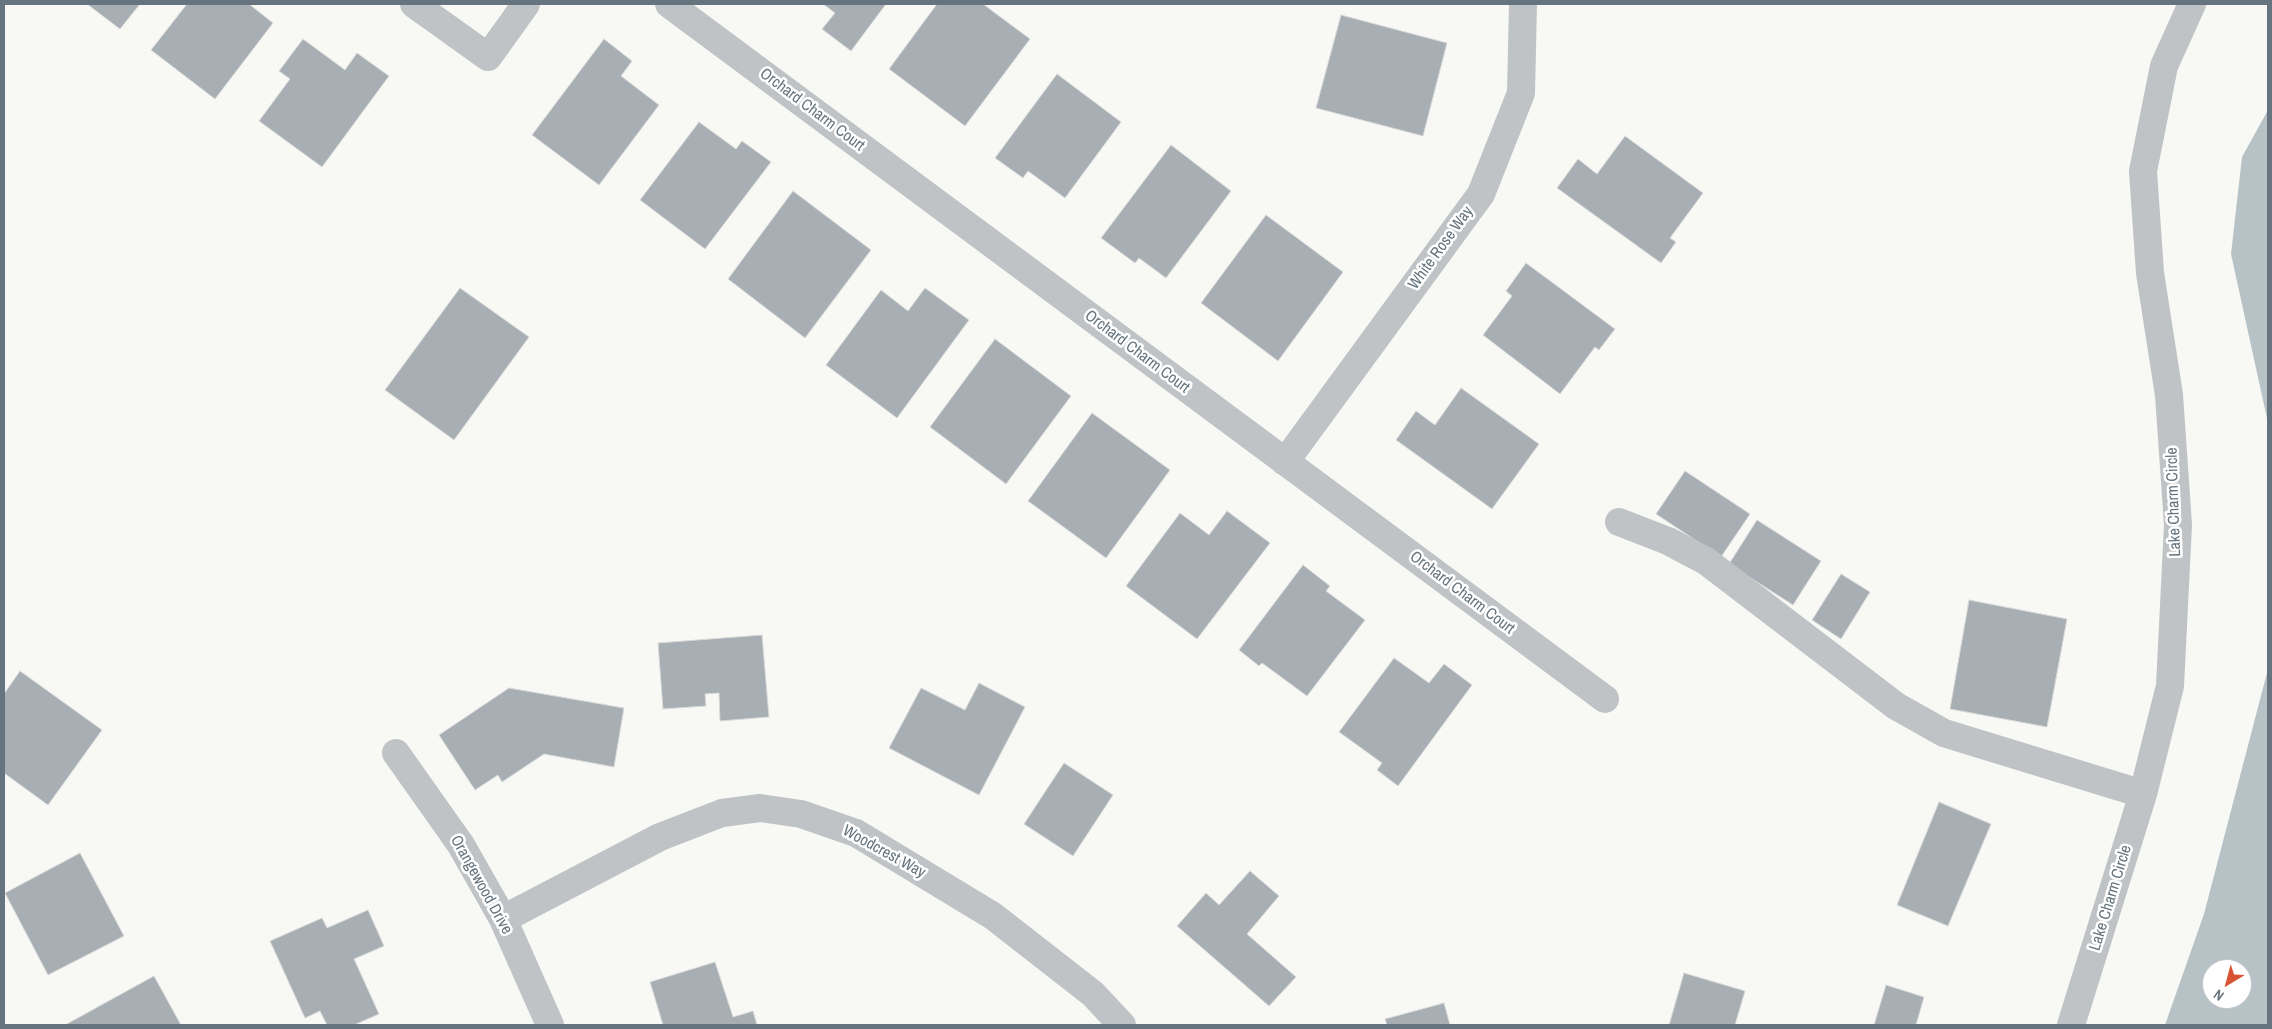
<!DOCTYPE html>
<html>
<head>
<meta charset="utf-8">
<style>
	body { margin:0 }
	#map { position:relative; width:2272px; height:1029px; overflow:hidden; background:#f8f8f5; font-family:"Archivo Narrow",sans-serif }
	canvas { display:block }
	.frame { position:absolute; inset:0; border:5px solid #65747e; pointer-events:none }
	.north { position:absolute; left:2202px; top:959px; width:50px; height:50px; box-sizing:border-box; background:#fff; border:1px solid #c1c7cb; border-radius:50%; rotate:217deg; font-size:14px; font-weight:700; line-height:20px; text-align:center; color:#65747e }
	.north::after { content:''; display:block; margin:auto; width:18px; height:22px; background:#d85435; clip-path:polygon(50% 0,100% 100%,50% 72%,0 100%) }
</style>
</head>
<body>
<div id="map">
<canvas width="2272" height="1029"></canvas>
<div class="frame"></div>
<div class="north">N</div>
</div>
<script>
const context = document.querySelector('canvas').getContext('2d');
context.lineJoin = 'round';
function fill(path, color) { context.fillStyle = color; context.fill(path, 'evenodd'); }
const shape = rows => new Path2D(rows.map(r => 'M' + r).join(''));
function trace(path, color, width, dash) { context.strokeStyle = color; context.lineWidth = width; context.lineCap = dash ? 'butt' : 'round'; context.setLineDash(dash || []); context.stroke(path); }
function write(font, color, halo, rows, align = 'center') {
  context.font = font + ' "Archivo Narrow",sans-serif'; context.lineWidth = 5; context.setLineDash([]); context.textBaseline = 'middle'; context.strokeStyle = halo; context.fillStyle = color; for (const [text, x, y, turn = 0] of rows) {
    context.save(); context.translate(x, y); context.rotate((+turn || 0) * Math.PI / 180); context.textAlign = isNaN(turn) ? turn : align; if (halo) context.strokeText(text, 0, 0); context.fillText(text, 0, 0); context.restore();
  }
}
const water = shape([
	[2268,110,2268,423,2231,254,2242,157],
	[2268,669,2268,1025,2165,1025,2204,914],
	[2212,969,2242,969,2242,999,2212,999]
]);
const building = shape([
	[87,4,140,4,120,29,87,4],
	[187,4,249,4,273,23,215,99,151,50,187,4],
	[823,4,886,4,851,51,822,29,835,13,823,4],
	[937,4,983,4,1030,39,965,126,889,69,937,4],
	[1341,15,1447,43,1423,136,1316,108,1341,15],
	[303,39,345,70,357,53,389,76,322,167,259,121,290,79,279,71,303,39],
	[604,39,632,61,621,76,659,105,599,185,532,135,604,39],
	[1057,74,1121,122,1065,198,1028,171,1023,178,995,158,1057,74],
	[699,122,736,149,742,141,771,162,705,249,640,200,699,122],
	[1625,136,1703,193,1670,238,1676,242,1661,263,1557,188,1578,159,1597,174,1625,136],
	[1171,145,1231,191,1166,278,1139,258,1135,263,1101,238,1171,145],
	[793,191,871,250,805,338,728,279,793,191],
	[1266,215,1343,272,1278,361,1201,303,1266,215],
	[1526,263,1615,329,1599,350,1595,347,1560,394,1483,335,1512,296,1506,291,1526,263],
	[460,288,529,337,454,440,385,390,460,288],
	[925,288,969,320,897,418,826,365,881,290,908,311,925,288],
	[995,339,1071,396,1006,484,930,427,995,339],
	[1461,388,1539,444,1492,509,1396,440,1416,411,1435,425,1461,388],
	[1092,413,1170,470,1106,558,1028,501,1092,413],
	[1685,471,1750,514,1721,557,1656,514,1685,471],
	[1227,511,1270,543,1197,639,1126,586,1180,513,1209,535,1227,511],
	[1757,520,1821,561,1793,605,1729,564,1757,520],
	[1303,565,1330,586,1326,591,1365,620,1307,696,1262,663,1259,666,1239,650,1303,565],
	[1841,574,1870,592,1841,639,1812,620,1841,574],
	[1969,600,2067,619,2047,727,1950,709,1969,600],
	[762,635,769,717,720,721,719,693,705,694,706,706,663,709,658,643,762,635],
	[1394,658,1429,683,1444,664,1472,685,1398,786,1377,770,1382,763,1339,732,1394,658],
	[20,671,102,730,48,805,4,773,4,694,20,671],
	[979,683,1025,707,979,795,889,748,921,688,965,710,979,683],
	[509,688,624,708,614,767,544,754,502,782,498,775,475,790,439,735,509,688],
	[1064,763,1113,795,1073,856,1024,824,1064,763],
	[1939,802,1991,824,1948,926,1897,905,1939,802],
	[80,853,124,936,48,975,5,893,80,853],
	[1250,871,1279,896,1247,934,1296,977,1269,1006,1177,926,1206,893,1219,905,1250,871],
	[368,910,384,946,354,959,379,1014,354,1025,327,1025,320,1011,305,1018,270,941,322,918,327,928,368,910],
	[715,962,733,1017,753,1011,757,1025,663,1025,650,982,715,962],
	[1684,973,1745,991,1735,1025,1669,1025,1684,973],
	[154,976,181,1025,65,1025,154,976],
	[1886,985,1924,997,1916,1025,1874,1025,1886,985],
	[1444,1003,1450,1025,1387,1025,1385,1019,1444,1003]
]);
const minor = shape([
	[414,4,488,57,526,4],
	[669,4,1605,699],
	[1285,462,1481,194,1521,93,1523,4],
	[1619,522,1668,541,1706,561,1896,706,1944,733,2143,794],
	[396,753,461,845,503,919,550,1025],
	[503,919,660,837,722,813,760,808,801,814,856,833,993,916,1093,994,1122,1025],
	[2071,1025,2143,794,2170,686,2178,525,2169,395,2150,273,2143,171,2164,66,2192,4]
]);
const streetNames = [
	["Orchard Charm Court",812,110,37],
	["White Rose Way",1441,248,-54],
	["Orchard Charm Court",1137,352,37],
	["Lake Charm Circle",2174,502,-92],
	["Orchard Charm Court",1462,593,37],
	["Woodcrest Way",884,852,29],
	["Orangewood Drive",481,885,61],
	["Lake Charm Circle",2111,898,-73]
];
fill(water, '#b6c2c6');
fill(building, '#a7aeb4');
trace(building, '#d9d9d8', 1);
trace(minor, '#bfc3c6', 28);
write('16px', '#65747e', '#fff', streetNames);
</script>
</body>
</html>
